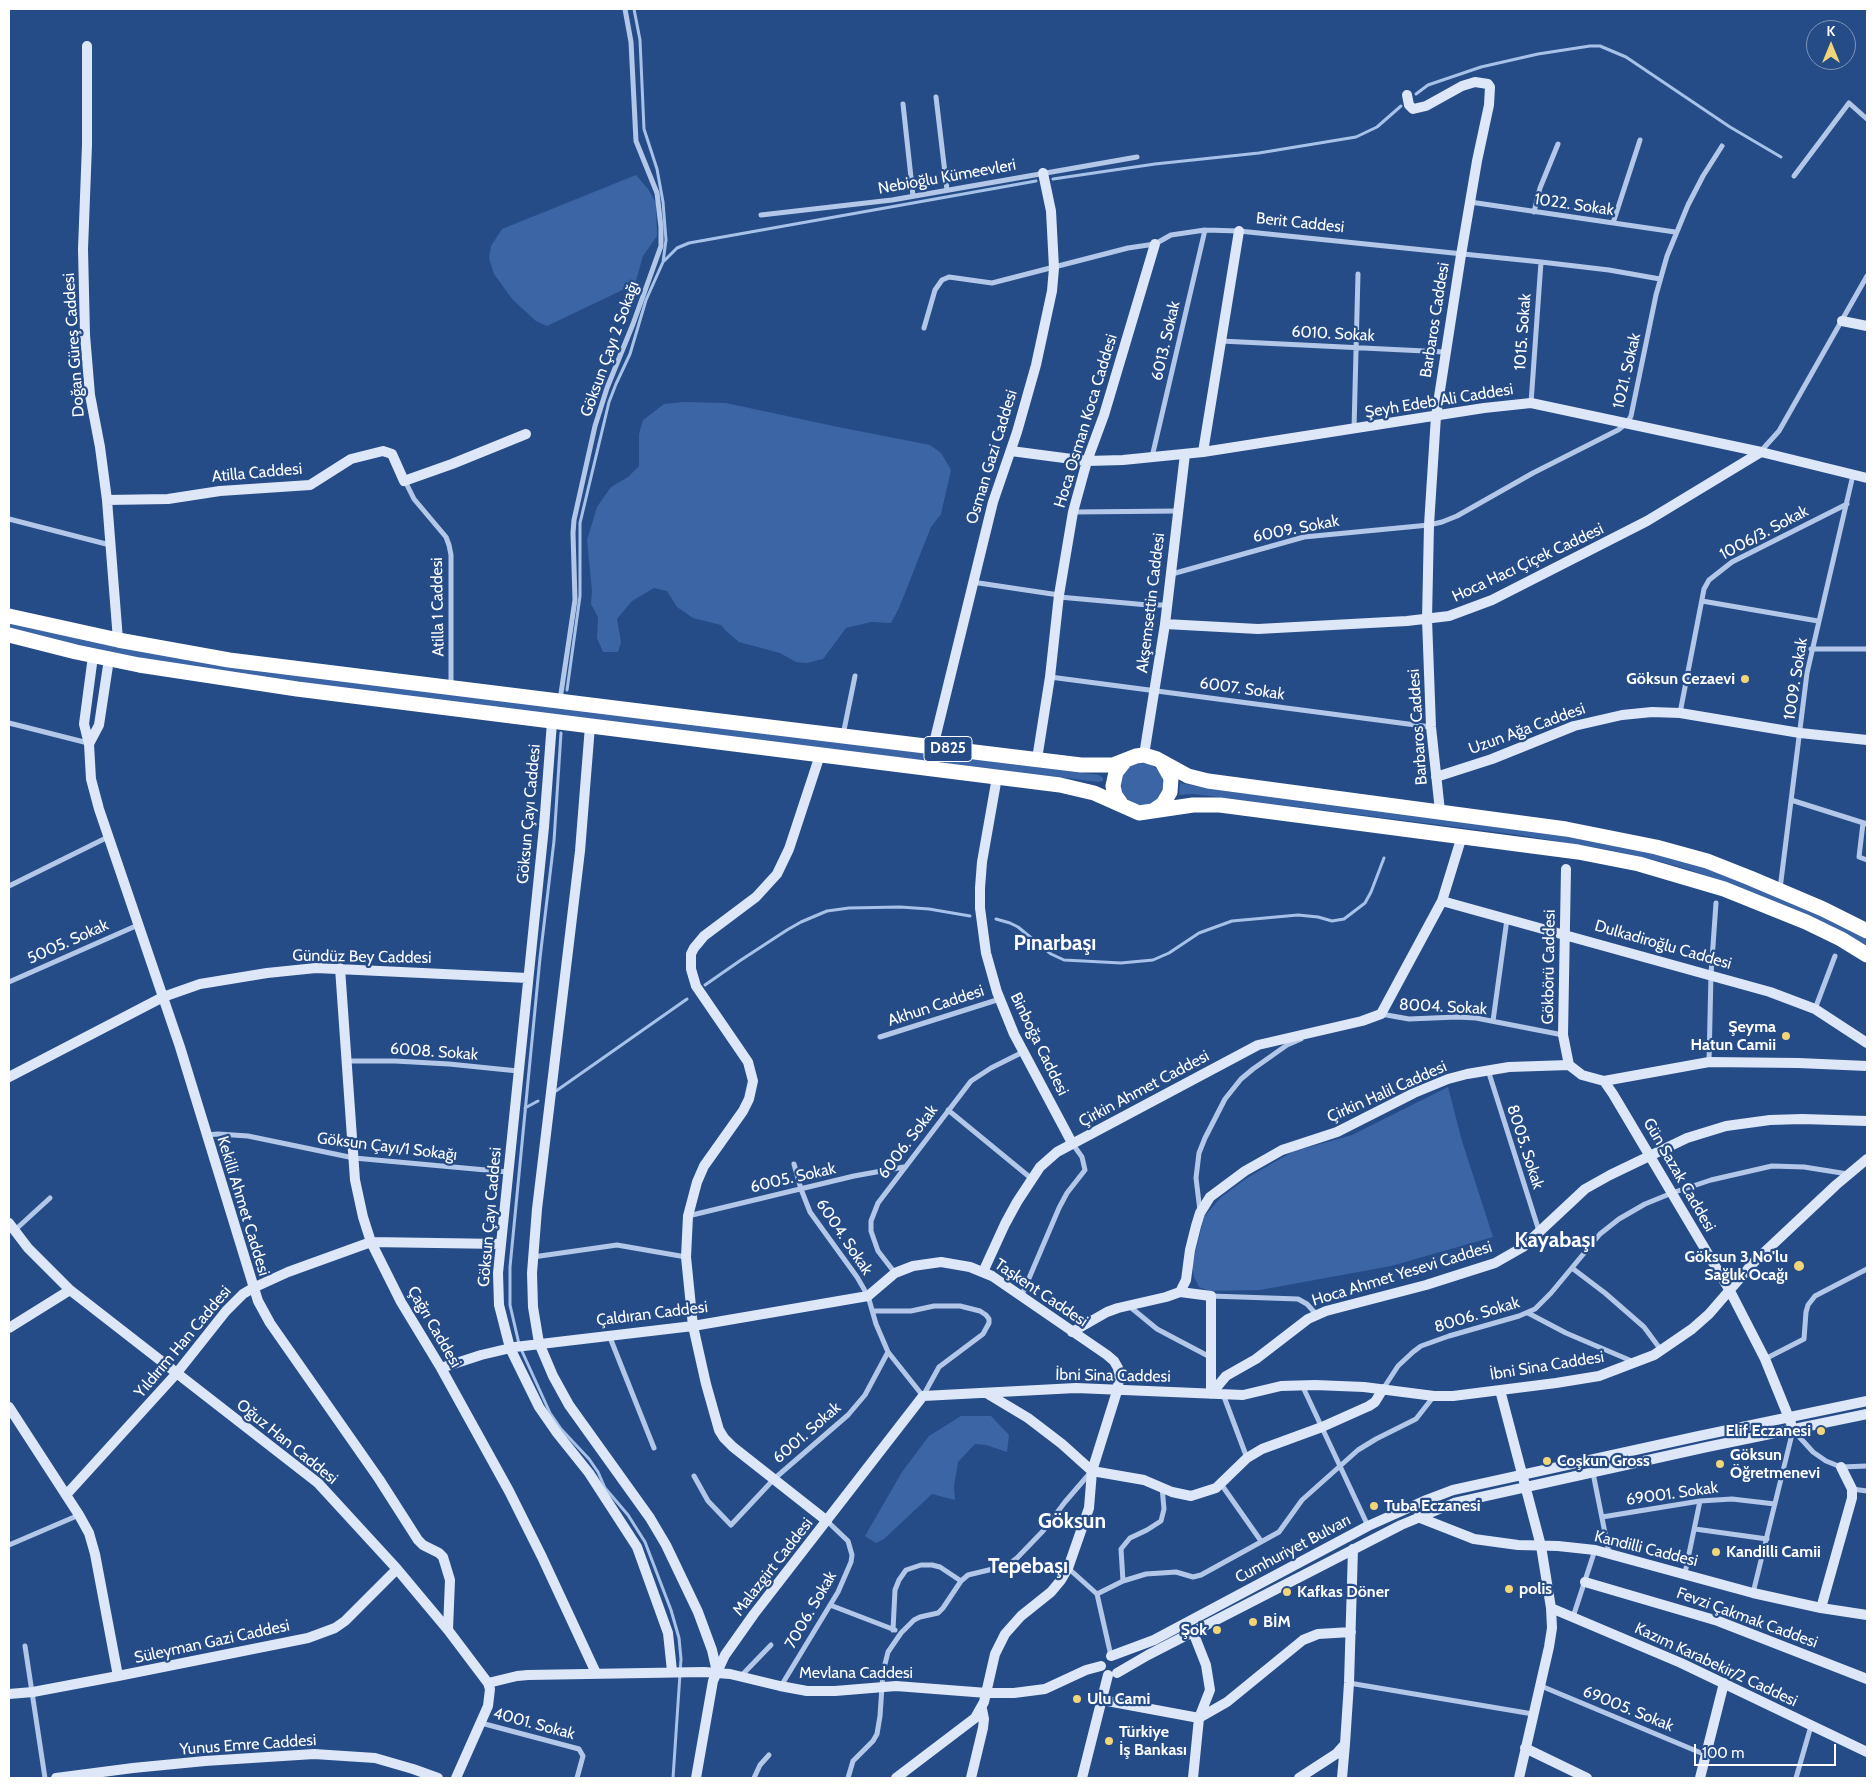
<!DOCTYPE html>
<html>
<head>
<meta charset="utf-8">
<style>
	body { margin:0 }
	#map { position:relative; width:1876px; height:1787px; overflow:hidden; background:#264c88; font-family:Cabin,sans-serif }
	canvas { display:block }
	.frame { position:absolute; inset:0; border:10px solid #fff; pointer-events:none }
	.north { position:absolute; left:1806px; top:20px; width:50px; height:50px; box-sizing:border-box; background:#264c88; border:1px solid #7d94b8; border-radius:50%; rotate:0deg; font-size:14px; font-weight:700; line-height:20px; text-align:center; color:#fff }
	.north::after { content:''; display:block; margin:auto; width:18px; height:22px; background:#f2d578; clip-path:polygon(50% 0,100% 100%,50% 72%,0 100%) }
	.scale { position:absolute; left:1694px; top:1744px; width:142px; height:22px; box-sizing:border-box; border:2px solid #fff; border-top:0; padding-left:6px; font-size:15px; line-height:18px; white-space:nowrap; color:#fff; -webkit-text-stroke:4px #264c88; paint-order:stroke }
</style>
</head>
<body>
<div id="map">
<canvas width="1876" height="1787"></canvas>
<div class="frame"></div>
<div class="north">K</div>
<div class="scale">100 m</div>
</div>
<script>
const context = document.querySelector('canvas').getContext('2d');
context.lineJoin = 'round';
function fill(path, color) { context.fillStyle = color; context.fill(path, 'evenodd'); }
const shape = rows => new Path2D(rows.map(r => 'M' + r).join(''));
function trace(path, color, width, dash) { context.strokeStyle = color; context.lineWidth = width; context.lineCap = dash ? 'butt' : 'round'; context.setLineDash(dash || []); context.stroke(path); }
function write(font, color, halo, rows, align = 'center') {
  context.font = font + ' Cabin,sans-serif'; context.lineWidth = 4.5; context.setLineDash([]); context.textBaseline = 'middle'; context.strokeStyle = halo; context.fillStyle = color; for (const [text, x, y, turn = 0] of rows) {
    context.save(); context.translate(x, y); context.rotate((+turn || 0) * Math.PI / 180); context.textAlign = isNaN(turn) ? turn : align; if (halo) context.strokeText(text, 0, 0); context.fillText(text, 0, 0); context.restore();
  }
}
const green = shape([
	[636,175,648,189,656,203,657,236,643,256,635,284,547,326,536,321,513,300,494,274,489,258,491,246,502,229],
	[684,402,726,403,838,427,930,445,941,453,951,470,941,514,931,527,899,608,891,623,871,622,846,628,823,659,807,663,796,662,780,653,739,642,727,632,721,625,693,618,677,607,667,591,654,588,632,601,617,619,621,642,618,652,603,652,597,638,598,617,591,604,592,591,587,540,597,507,611,487,628,477,639,466,639,434,643,420,664,404],
	[9,622,142,652,223,665,1099,775,1103,778,1103,781,1098,782,290,682,116,655,9,629],
	'1121 784a21 21 0 1 1 42 0a21 21 0 1 1-42 0Z',
	[1180,783,1202,787,1552,834,1639,850,1696,865,1793,902,1867,938,1867,946,1844,933,1771,900,1690,870,1658,861,1610,850,1519,835,1194,794,1179,795],
	[1448,1087,1462,1141,1493,1237,1391,1266,1260,1290,1209,1291,1199,1287,1194,1277,1192,1266,1204,1217,1220,1198,1247,1178,1292,1152,1352,1135],
	[961,1416,991,1416,1009,1435,1007,1452,986,1445,975,1444,958,1462,954,1486,955,1500,932,1494,884,1539,876,1543,865,1536,902,1472,929,1436]
]);
const stream = shape([
	[1416,94,1428,85,1481,67,1538,54,1590,46,1600,46,1626,57,1730,127,1781,157],
	[1053,179,1155,164,1259,153,1356,137,1377,127,1401,106],
	[664,261,677,248,689,243,1036,181],
	[567,690,580,596,580,523,609,402,616,384,630,354,646,300,663,262,666,240,663,202,657,169,644,129,640,40,634,9],
	[996,919,1010,923,1018,927,1051,954,1064,960,1121,963,1153,960,1169,953,1199,933,1232,921,1298,915,1318,917,1332,921,1344,919,1365,903,1371,892,1384,858],
	[705,985,741,960,787,930,801,922,827,911,849,908,900,907,929,909,970,916],
	[556,1091,687,999],
	[525,1108,538,1101],
	[519,1344,510,1305,510,1267,540,958,554,841,561,733],
	[521,1349,550,1413,561,1429,589,1459,598,1472,605,1488,628,1515,645,1542,671,1610,679,1638,681,1659,673,1778]
]);
const street = shape([
	[936,97,947,190],
	[903,104,913,196],
	[1794,176,1849,103,1867,119],
	[1470,202,1675,232],
	[1534,212,1540,188,1558,144],
	[761,215,892,200,1137,157],
	[1613,223,1640,140],
	[924,328,935,290,942,280,949,277,992,283,1128,248,1155,244,1171,235,1205,230,1239,231,1541,262,1609,270,1660,279],
	[1221,341,1445,352],
	[1531,403,1541,262],
	[1354,429,1358,274],
	[1761,451,1779,431,1867,276],
	[1152,457,1205,230],
	[405,481,414,499,446,537,449,545,451,555,451,685],
	[1074,512,1178,511],
	[9,519,110,545],
	[1172,574,1304,537,1429,525,1442,522,1457,516,1533,473,1618,430,1627,423,1631,416,1656,295,1667,256,1688,205,1703,176,1722,146],
	[972,582,1059,595],
	[1059,597,1148,605,1167,605],
	[1702,601,1818,621],
	[1811,649,1867,649],
	[1050,677,1431,727],
	[560,700,575,600,573,533,574,520,595,426,607,388,633,324,661,246,661,227,657,193,636,141,631,42,625,9],
	[1680,713,1704,589,1709,580,1732,562,1847,504],
	[9,723,88,743],
	[843,735,855,676],
	[1791,800,1867,824],
	[1863,823,1859,857,1867,860],
	[9,886,108,837],
	[1780,889,1807,673,1853,475],
	[9,982,138,925],
	[1815,1009,1835,956],
	[1381,1014,1409,1019,1457,1017,1476,1018,1563,1035],
	[1493,1021,1507,919],
	[880,1037,1000,999],
	[347,1061,395,1061,449,1064,518,1071],
	[1709,1062,1711,974,1716,903],
	[1488,1070,1539,1231],
	[948,1110,1032,1179],
	[206,1135,218,1134,248,1136,354,1158,508,1172],
	[794,1164,801,1189,810,1212,857,1277,868,1296,876,1324,888,1352,923,1396,939,1367,983,1334,989,1323,989,1319,986,1315,980,1311,960,1306,934,1306,911,1311,873,1311],
	[1200,1211,1196,1178,1199,1153,1205,1138,1225,1099,1241,1079,1253,1069,1287,1045,1301,1039],
	[688,1216,854,1176,904,1167],
	[15,1230,50,1198],
	[533,1257,617,1245,686,1257],
	[1572,1268,1605,1293,1644,1327,1661,1350],
	[895,1273,878,1251,871,1231,871,1221,878,1203,971,1081,991,1068,1023,1052],
	[1211,1296,1298,1299,1307,1304,1316,1314],
	[1021,1297,1059,1208,1067,1193,1085,1170,1082,1157,1072,1143],
	[1129,1306,1157,1329,1210,1357],
	[1528,1313,1566,1333,1634,1362],
	[609,1335,654,1448],
	[1765,1359,1804,1339,1806,1312,1808,1305,1815,1296,1867,1269],
	[1302,1385,1368,1526],
	[1383,1389,1398,1366,1413,1352,1421,1346,1449,1336,1519,1316,1535,1309,1551,1293,1600,1234,1619,1219,1645,1204,1672,1193,1711,1180,1772,1166,1804,1167,1848,1174],
	[1223,1394,1247,1458],
	[1793,1430,1813,1452,1826,1461,1841,1467,1867,1466],
	[1593,1473,1609,1553],
	[694,1476,708,1501,731,1525,774,1479,848,1415,865,1395,888,1352],
	[1221,1484,1261,1541],
	[1852,1489,1867,1491],
	[1602,1517,1700,1501,1732,1499,1775,1504],
	[1695,1529,1767,1539],
	[9,1545,79,1515],
	[1068,1568,1097,1594,1123,1581,1146,1574,1176,1572,1193,1577,1201,1575,1279,1532,1302,1500,1358,1450,1376,1439,1416,1419,1434,1396],
	[1685,1573,1700,1501],
	[1123,1581,1121,1549,1130,1538,1147,1530,1161,1521,1164,1509,1162,1487],
	[1753,1593,1793,1430],
	[1097,1594,1111,1656],
	[830,1605,895,1630],
	[1573,1617,1595,1550],
	[893,1630,895,1590,899,1580,906,1570,921,1565,932,1565,940,1567,961,1581],
	[25,1646,45,1778],
	[741,1676,771,1645],
	[1349,1683,1533,1714],
	[781,1686,838,1592,851,1562,852,1555,848,1541,827,1521],
	[1541,1686,1706,1755],
	[481,1723,579,1749,583,1756,577,1778],
	[754,1778,760,1765,769,1755],
	[848,1778,853,1761,873,1741,877,1734,880,1716,883,1672,888,1652,901,1633,914,1620,920,1617,938,1613,943,1608,961,1581,968,1575,1001,1567,1009,1564,1017,1558,1043,1531,1065,1502,1090,1473],
	[1796,1778,1811,1726]
]);
const secondary = shape([
	[87,46,87,145,83,249,85,335,90,395,100,447,107,500,118,640],
	[1407,95,1409,105,1413,109,1426,106,1462,86,1475,82,1488,84,1490,87,1489,105,1477,161,1461,255,1436,416,1429,525,1427,619,1431,727,1440,811],
	[1842,321,1867,326],
	[1011,451,1087,461,1123,460,1203,452,1484,408,1531,403,1761,452,1867,478],
	[1203,452,1239,231],
	[107,500,168,499,220,491,310,485,351,459,383,451,392,454,404,481,452,464,526,434],
	[1165,624,1258,629,1407,621,1449,616,1492,600,1647,521,1761,452],
	[93,656,84,724,89,744,99,725,109,659],
	[552,722,544,827,501,1244,498,1273,499,1305,510,1348,539,1407,557,1433,589,1473,637,1547,668,1633,672,1671],
	[590,726,580,851,537,1209,532,1273,533,1307,539,1343,553,1376,569,1405,650,1518,666,1545,698,1612,712,1650,717,1672],
	[89,744,91,779,99,809,180,1047,258,1301,270,1323,379,1479,418,1540,423,1545,439,1553,443,1557,450,1580,448,1630],
	[933,747,993,502,1017,432,1036,365,1052,291,1054,268,1051,211,1043,173],
	[820,755,789,849,777,874,756,897,704,936,694,948,691,954,691,969,696,986,748,1062,753,1081,749,1099,743,1111,704,1166,697,1182,688,1216,686,1257,693,1326,706,1384,719,1430,724,1438,733,1447,827,1521],
	[1144,755,1165,624,1185,454],
	[1037,759,1050,677,1059,595,1073,512,1087,461,1104,415,1155,244],
	[997,777,982,862,980,888,980,908,986,953,997,992,1014,1034,1072,1143],
	[1436,777,1492,759,1574,726,1622,715,1652,712,1680,713,1800,733,1867,740],
	[1566,869,1563,1035,1569,1065,1582,1075,1604,1081,1613,1094,1730,1291,1765,1359,1791,1423],
	[1442,901,1770,992,1815,1009,1867,1043],
	[340,968,355,1180,363,1217,371,1242,401,1302,441,1368,509,1491,542,1557,596,1673],
	[9,1077,163,997,200,984,267,973,316,968,528,978],
	[1604,1081,1709,1062,1798,1063,1867,1066],
	[9,1223,28,1248,70,1290,318,1483,397,1569,448,1630,488,1683,490,1689,488,1706,456,1778],
	[983,1272,1005,1224,1017,1202,1040,1167,1057,1152,1258,1045,1362,1021,1381,1014,1442,901,1462,836],
	[1180,1292,1211,1296,1211,1394,1226,1376,1256,1359,1308,1319,1326,1311,1426,1285,1495,1263,1523,1247,1585,1189,1610,1175,1687,1138,1726,1126,1770,1120,1802,1119,1867,1121],
	[9,1328,70,1290],
	[1072,1332,1107,1312,1118,1308,1166,1297,1180,1292,1186,1280,1190,1250,1196,1226,1200,1213,1210,1197,1245,1171,1282,1150,1337,1132,1414,1093,1448,1079,1467,1074,1509,1067,1569,1065],
	[441,1368,481,1355,515,1347,693,1326,868,1296,895,1273,913,1266,941,1262,970,1267,992,1276,1107,1355,1114,1361,1118,1368,1119,1375,1118,1388,1092,1471,1089,1508,1068,1568,1061,1580,1051,1592,1021,1616,1005,1634,995,1654,984,1702,975,1718,896,1778],
	[1500,1390,1541,1546,1551,1608,1552,1628,1549,1647,1519,1778],
	[988,1394,1028,1418,1062,1444,1092,1471,1144,1480,1172,1492,1191,1496,1216,1488,1247,1458,1262,1449,1322,1427,1369,1406,1375,1402,1383,1389],
	[9,1407,79,1515,89,1533,95,1554,118,1676],
	[66,1495,176,1374,226,1311,243,1294,253,1288,288,1272,371,1242,501,1244],
	[1418,1517,1474,1539,1518,1545,1558,1546,1595,1550,1753,1593,1821,1608,1867,1615],
	[1585,1582,1718,1621,1867,1679],
	[1551,1608,1681,1663,1867,1752],
	[1821,1608,1852,1498,1852,1489,1841,1467],
	[1111,1656,1154,1640,1368,1526,1424,1501,1453,1490,1699,1436,1867,1401],
	[1117,1673,1148,1655,1401,1525,1454,1503,1707,1447,1867,1414],
	[488,1683,517,1676,528,1675,704,1672,730,1674,780,1686,807,1691,835,1691,896,1686,987,1693,1014,1693,1045,1689,1086,1670,1101,1666],
	[9,1694,33,1692,118,1676,308,1638,335,1628,345,1621,397,1569],
	[1102,1700,1199,1718,1227,1702,1303,1640,1318,1634,1351,1632],
	[1525,1748,1587,1778],
	[56,1778,133,1768,205,1761,314,1754,375,1758,413,1769,438,1778],
	[696,1778,713,1681,725,1655,754,1614,923,1396,1076,1388,1243,1395,1281,1386,1315,1385,1364,1387,1434,1396,1453,1396,1556,1383,1599,1376,1654,1355,1692,1329,1709,1314,1754,1262,1836,1185,1867,1159],
	[971,1778,983,1728,984,1719,982,1709],
	[1082,1778,1108,1675],
	[1193,1778,1199,1718,1210,1690,1206,1665,1193,1632],
	[1299,1778,1336,1754,1345,1744,1349,1683,1353,1549],
	[1342,1778,1345,1744],
	[1700,1778,1724,1683]
]);
const highway = shape([
	[9,616,118,640,229,660,663,714,1081,765,1113,765,1136,756,1144,755,1157,759,1188,776,1208,781,1566,829,1656,847,1707,861,1750,878,1823,909,1867,931],
	[9,635,76,652,139,665,297,689,1060,785,1094,793,1139,813,1193,805,1220,805,1578,852,1639,864,1724,889,1806,922,1841,939,1867,955],
	[1122,805,1115,795,1113,786,1116,772,1124,762],
	[1153,811,1163,804,1170,792,1171,778,1163,764]
]);
const markers = [
	[1745,679,5,"#f2d578"],
	[1786,1036,5,"#f2d578"],
	[1799,1266,6,"#f2d578"],
	[1821,1431,5,"#f2d578"],
	[1547,1461,5,"#f2d578"],
	[1720,1464,5,"#f2d578"],
	[1374,1506,5,"#f2d578"],
	[1716,1552,5,"#f2d578"],
	[1509,1589,5,"#f2d578"],
	[1287,1592,5,"#f2d578"],
	[1253,1622,5,"#f2d578"],
	[1217,1630,5,"#f2d578"],
	[1077,1699,5,"#f2d578"],
	[1109,1741,5,"#f2d578"]
];
const shields = [
	[948,749,48]
];
const shieldNames = [
	["D825",948,749]
];
const streetNames = [
	["Nebioğlu Kümeevleri",947,177,-10],
	["1022. Sokak",1574,205,8],
	["Berit Caddesi",1300,223,6],
	["Barbaros Caddesi",1435,320,-81],
	["1015. Sokak",1523,332,-86],
	["6010. Sokak",1333,334,3],
	["6013. Sokak",1166,341,-77],
	["Doğan Güreş Caddesi",74,345,-94],
	["Göksun Çayı 2 Sokağı",610,349,-70],
	["1021. Sokak",1627,371,-77],
	["Şeyh Edeb Ali Caddesi",1439,401,-9],
	["Hoca Osman Koca Caddesi",1086,421,-73],
	["Osman Gazi Caddesi",992,457,-73],
	["Atilla Caddesi",257,473,-5],
	["6009. Sokak",1296,529,-11],
	["1006/3. Sokak",1764,533,-28],
	["Hoca Hacı Çiçek Caddesi",1528,563,-25],
	["Akşemsettin Caddesi",1151,603,-83],
	["Atilla 1 Caddesi",438,607,-91],
	["1009. Sokak",1796,679,-81],
	["6007. Sokak",1242,689,8],
	["Barbaros Caddesi",1418,727,-94],
	["Uzun Ağa Caddesi",1527,729,-20],
	["Göksun Çayı Caddesi",529,814,-85],
	["5005. Sokak",68,942,-24],
	["Dulkadiroğlu Caddesi",1663,945,16],
	["Gündüz Bey Caddesi",362,957,1],
	["Gökbörü Caddesi",1549,967,-89],
	["Akhun Caddesi",936,1006,-18],
	["8004. Sokak",1443,1007,3],
	["Binboğa Caddesi",1039,1044,64],
	["6008. Sokak",434,1052,4],
	["Çirkin Ahmet Caddesi",1144,1089,-28],
	["Çirkin Halil Caddesi",1387,1092,-24],
	["6006. Sokak",908,1142,-53],
	["Göksun Çayı/1 Sokağı",387,1147,7],
	["8005. Sokak",1525,1147,72],
	["Gün Sazak Caddesi",1679,1175,60],
	["6005. Sokak",793,1178,-13],
	["Kekilli Ahmet Caddesi",243,1206,73],
	["Göksun Çayı Caddesi",490,1217,-85],
	["6004. Sokak",844,1237,56],
	["Hoca Ahmet Yesevi Caddesi",1402,1274,-17],
	["Taşkent Caddesi",1041,1293,34],
	["Çaldıran Caddesi",652,1314,-7],
	["8006. Sokak",1477,1315,-17],
	["Çağrı Caddesi",434,1327,60],
	["Yıldırım Han Caddesi",183,1342,-50],
	["İbni Sina Caddesi",1547,1366,-9],
	["İbni Sina Caddesi",1113,1376,1],
	["6001. Sokak",807,1433,-41],
	["Oğuz Han Caddesi",287,1442,39],
	["69001. Sokak",1672,1494,-8],
	["Cumhuriyet Bulvarı",1293,1549,-28],
	["Kandilli Caddesi",1646,1549,14],
	["Malazgirt Caddesi",773,1567,-52],
	["7006. Sokak",811,1610,-60],
	["Fevzi Çakmak Caddesi",1747,1618,20],
	["Süleyman Gazi Caddesi",212,1642,-12],
	["Kazım Karabekir/2 Caddesi",1716,1665,25],
	["Mevlana Caddesi",856,1673],
	["69005. Sokak",1628,1709,22],
	["4001. Sokak",534,1724,15],
	["Yunus Emre Caddesi",248,1745,-4]
];
const poiNames = [
	["Göksun Cezaevi",1735,679,"right"],
	["Şeyma",1776,1027,"right"],
	["Hatun Camii",1776,1045,"right"],
	["Göksun 3 No'lu",1788,1257,"right"],
	["Sağlık Ocağı",1788,1275,"right"],
	["Elif Eczanesi",1811,1431,"right"],
	["Göksun",1730,1455],
	["Öğretmenevi",1730,1473],
	["Coşkun Gross",1557,1461],
	["Tuba Eczanesi",1384,1506],
	["Kandilli Camii",1726,1552],
	["polis",1519,1589],
	["Kafkas Döner",1297,1592],
	["BİM",1263,1622],
	["Şok",1207,1630,"right"],
	["Ulu Cami",1087,1699],
	["Türkiye",1119,1732],
	["İş Bankası",1119,1750]
];
const districtNames = [
	["Pınarbaşı",1055,944],
	["Kayabaşı",1555,1241],
	["Göksun",1072,1522],
	["Tepebaşı",1028,1567]
];
fill(green, '#3b65a5');
trace(stream, '#a7c2e9', 3);
trace(street, '#b3c8e9', 5);
trace(secondary, '#dde7f8', 10);
trace(highway, '#fff', 15);
for (const [x, y, r, color] of markers) { const dot = new Path2D(); dot.arc(x, y, r, 0, 2 * Math.PI); context.fillStyle = color; context.fill(dot); trace(dot, '#264c88', 2); }
for (const [x, y, w] of shields) { const box = new Path2D(); box.roundRect(x - w / 2, y - 12.5, w, 25, 4); context.fillStyle = '#264c88'; context.fill(box); trace(box, '#fff', 1); }
write('bold 15px', '#fff', null, shieldNames);
write('16px', '#fff', '#264c88', streetNames);
write('bold 16px', '#fff', '#264c88', poiNames, 'left');
write('bold 21px', '#fff', '#264c88', districtNames);
</script>
</body>
</html>
